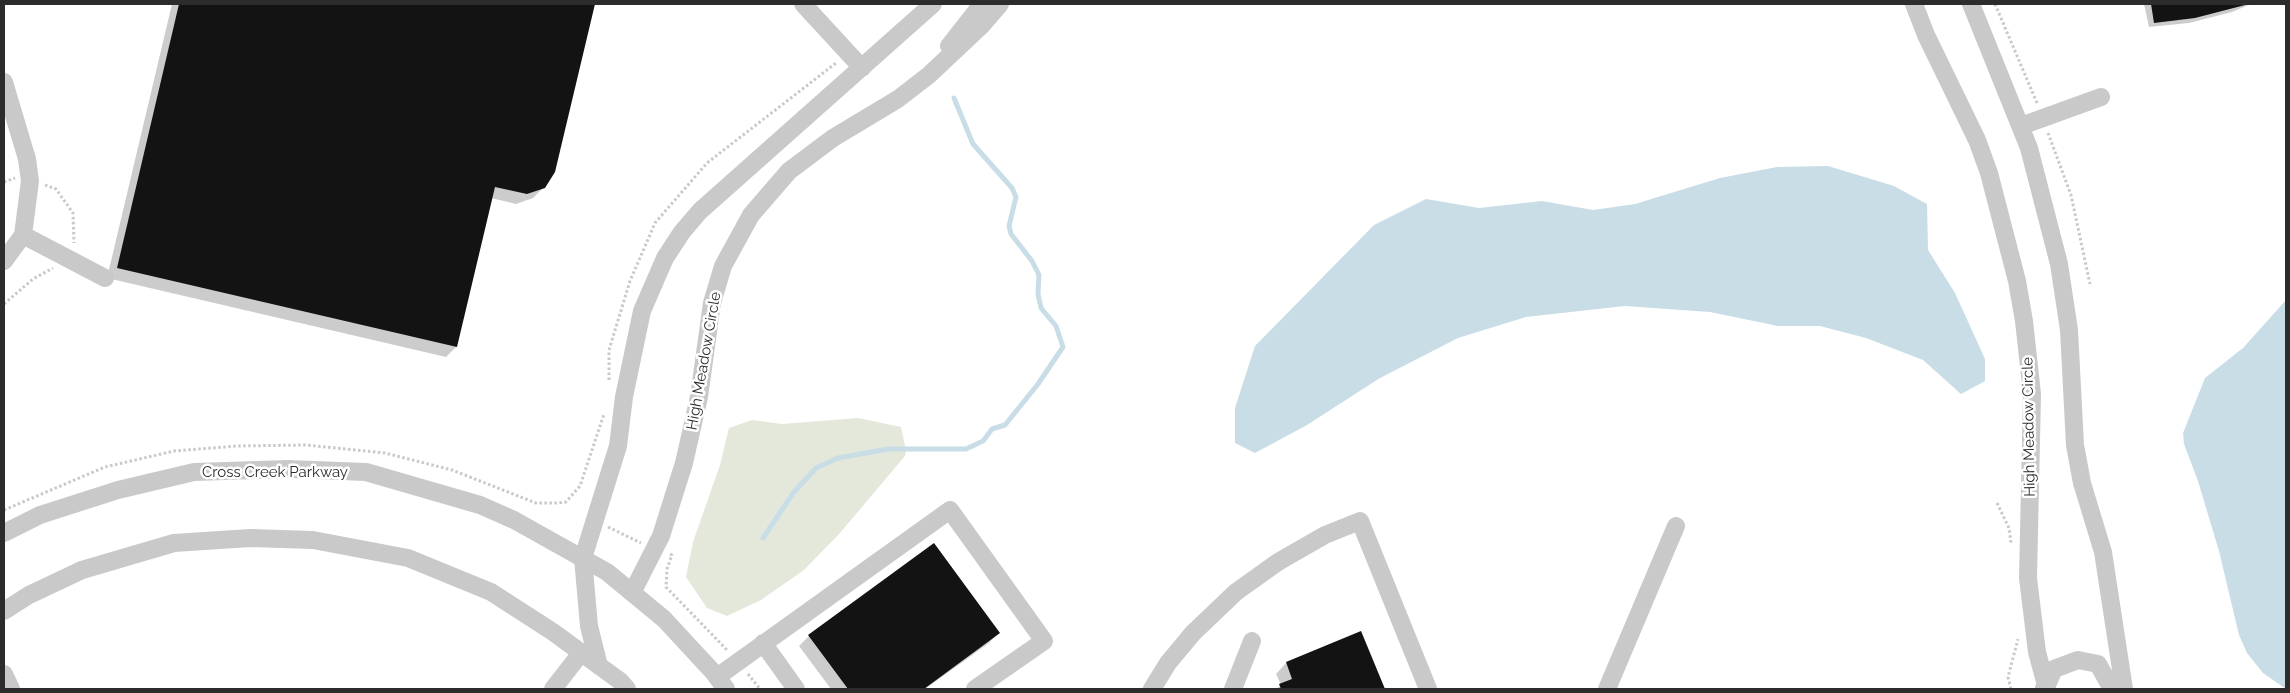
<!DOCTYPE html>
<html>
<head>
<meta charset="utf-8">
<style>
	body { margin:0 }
	#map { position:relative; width:2290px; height:693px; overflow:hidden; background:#fff; font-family:Raleway,sans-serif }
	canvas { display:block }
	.frame { position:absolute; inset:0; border:5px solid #2c2c2c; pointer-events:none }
</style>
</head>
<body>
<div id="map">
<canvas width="2290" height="693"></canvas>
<div class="frame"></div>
</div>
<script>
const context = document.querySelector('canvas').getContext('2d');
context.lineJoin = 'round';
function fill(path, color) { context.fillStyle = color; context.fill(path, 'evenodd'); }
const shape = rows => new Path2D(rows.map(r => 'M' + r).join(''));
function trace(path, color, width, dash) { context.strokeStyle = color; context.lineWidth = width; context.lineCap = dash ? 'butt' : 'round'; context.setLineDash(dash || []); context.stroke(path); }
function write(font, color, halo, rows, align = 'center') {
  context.font = font + ' Raleway,sans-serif'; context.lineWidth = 5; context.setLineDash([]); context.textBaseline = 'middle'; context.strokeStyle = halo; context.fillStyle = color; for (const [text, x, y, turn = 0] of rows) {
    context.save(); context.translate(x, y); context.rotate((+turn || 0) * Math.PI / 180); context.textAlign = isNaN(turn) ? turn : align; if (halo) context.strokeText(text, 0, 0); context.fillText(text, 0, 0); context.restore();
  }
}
const green = shape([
	[858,418,901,427,906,450,905,456,840,533,804,570,761,600,727,616,707,608,686,577,693,542,720,465,729,428,752,420,782,424]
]);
const water = shape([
	[1828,166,1894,186,1927,204,1928,250,1955,293,1985,359,1985,381,1961,394,1923,360,1866,338,1820,326,1778,326,1710,312,1625,306,1526,317,1458,338,1380,378,1307,425,1255,453,1235,443,1235,408,1255,346,1374,225,1426,199,1479,208,1542,201,1593,210,1635,204,1720,178,1777,167],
	[2286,300,2286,689,2263,673,2247,653,2239,635,2219,551,2198,481,2184,444,2183,433,2205,378,2243,348]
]);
const shadow = shape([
	[172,4,593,4,554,172,544,187,533,198,516,204,491,198,456,347,446,357,107,278],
	[2144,4,2251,4,2232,12,2189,23,2149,27],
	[999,632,989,643,925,689,831,689,799,646,809,636],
	[1361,633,1384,689,1276,689,1281,685,1276,674,1286,663]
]);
const stream = shape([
	[763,538,794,492,816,468,838,458,888,449,966,449,983,441,992,429,1005,425,1038,384,1063,347,1056,326,1041,308,1038,294,1039,275,1032,261,1011,234,1009,226,1016,197,1012,188,973,144,954,98]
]);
const building = shape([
	[179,4,595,4,555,172,545,188,527,194,495,187,457,347,117,268],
	[2151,4,2249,4,2195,18,2154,23],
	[934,543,1000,633,924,689,848,689,808,635],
	[1361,631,1385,689,1281,689,1279,684,1292,679,1286,662]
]);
const path = shape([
	[1995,4,2037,103],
	[2048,133,2071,195,2090,284],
	[4,182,15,178],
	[45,185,56,189,73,213,74,243],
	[4,304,33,279,53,268],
	[609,380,609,350,630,281,655,223,707,163,836,63],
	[1997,503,2009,528,2011,543],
	[4,510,105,467,174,451,237,446,305,445,385,453,452,470,536,503,558,503,566,502,580,486,604,414],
	[608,527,641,543],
	[670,554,672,555,667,569,666,587,728,651],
	[748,674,760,689],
	[2011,689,2008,677,2018,639]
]);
const minor = shape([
	[803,4,862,68],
	[1914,4,1926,35,1977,140,1989,173,2017,281,2024,321,2032,394,2028,578,2037,652,2047,689],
	[1971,4,2029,148,2059,264,2069,330,2075,445,2082,483,2103,552,2124,689],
	[949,46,982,4],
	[4,82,27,159,30,181,23,235,4,261],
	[2021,126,2101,97],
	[23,235,105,278],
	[4,533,40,515,118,490,194,472,288,469,366,472,480,505,514,520,607,572,664,619,714,673,726,689],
	[632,593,661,536,684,463,699,397,712,303,723,266,751,215,789,171,833,138,898,99,929,75,981,26,1000,4],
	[4,611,29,595,82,570,174,543,250,538,313,540,408,558,491,592,553,632,620,681,627,689],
	[763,643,796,689],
	[599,666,589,626,583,558,618,446,624,397,642,311,665,258,682,232,700,211,933,4],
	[4,674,11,689],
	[717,677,950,510,1044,641,975,689],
	[2044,688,2046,687,2054,669,2078,660,2098,664,2112,689],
	[553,689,581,653],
	[1152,689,1168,663,1193,633,1236,592,1278,562,1325,535,1360,521,1428,689],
	[1233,689,1252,641],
	[1607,689,1676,526]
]);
const streetNames = [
	["High Meadow Circle",704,361,-80],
	["High Meadow Circle",2029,427,-91],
	["Cross Creek Parkway",275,472]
];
fill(green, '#e3e8db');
fill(water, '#c8dde6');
fill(shadow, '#0003');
trace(stream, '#c8dde6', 5);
fill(building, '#131313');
trace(path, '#c9c9c9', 3, [2.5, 2.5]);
trace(minor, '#c9c9c9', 18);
write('15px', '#2c2c2c', '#fff', streetNames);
</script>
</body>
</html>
